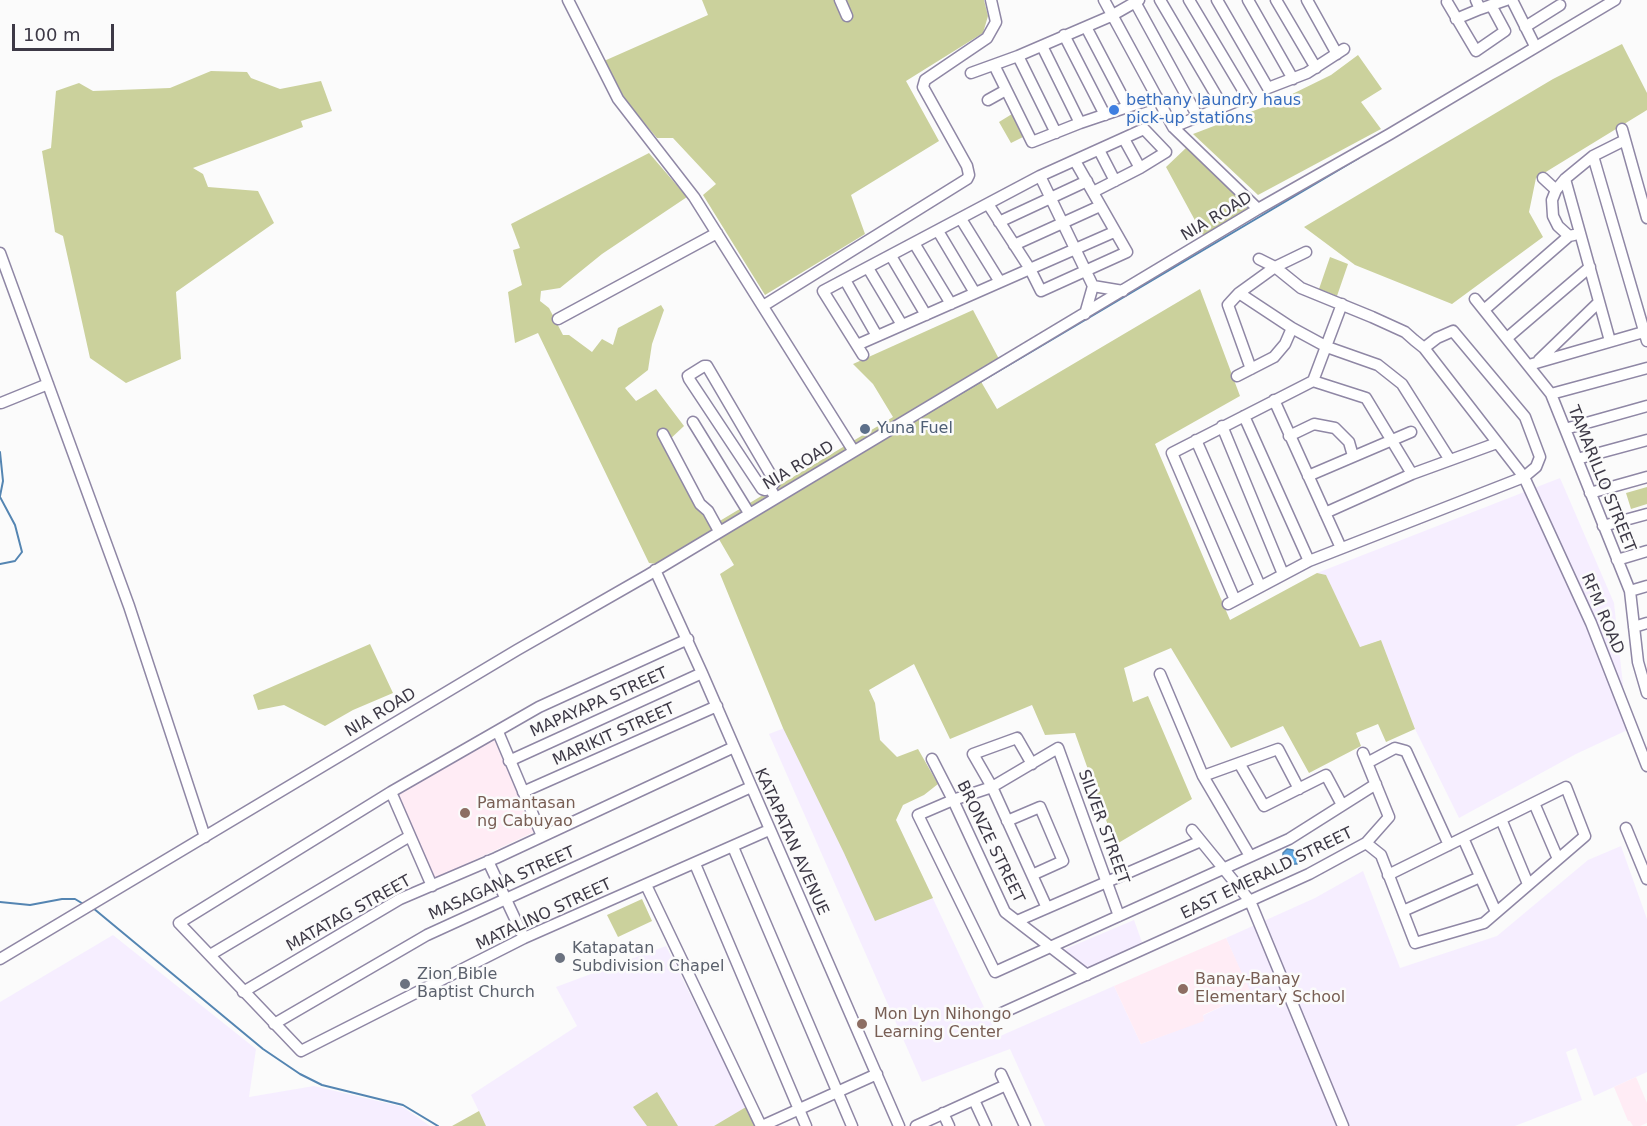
<!DOCTYPE html>
<html>
<head>
<meta charset="utf-8">
<style>
	body { margin:0 }
	#map { position:relative; width:1647px; height:1126px; overflow:hidden; background:#fbfbfb; font-family:"DejaVu Sans",sans-serif }
	canvas { display:block }
	.scale { position:absolute; left:12px; top:24px; width:102px; height:27px; box-sizing:border-box; border:3px solid #3d3946; border-top:0; padding-left:8px; font-size:18px; line-height:21px; white-space:nowrap; color:#3d3946; -webkit-text-stroke:4px #fbfbfb; paint-order:stroke }
</style>
</head>
<body>
<div id="map">
<canvas width="1647" height="1126"></canvas>
<div class="scale">100 m</div>
</div>
<script>
const context = document.querySelector('canvas').getContext('2d');
context.lineJoin = 'round';
function fill(path, color) { context.fillStyle = color; context.fill(path, 'evenodd'); }
const shape = rows => new Path2D(rows.map(r => 'M' + r).join(''));
function trace(path, color, width, dash) { context.strokeStyle = color; context.lineWidth = width; context.lineCap = dash ? 'butt' : 'round'; context.setLineDash(dash || []); context.stroke(path); }
function write(font, color, halo, rows, align = 'center') {
  context.font = font + ' "DejaVu Sans",sans-serif'; context.lineWidth = 5; context.setLineDash([]); context.textBaseline = 'middle'; context.strokeStyle = halo; context.fillStyle = color; for (const [text, x, y, turn = 0] of rows) {
    context.save(); context.translate(x, y); context.rotate((+turn || 0) * Math.PI / 180); context.textAlign = isNaN(turn) ? turn : align; if (halo) context.strokeText(text, 0, 0); context.fillText(text, 0, 0); context.restore();
  }
}
const industrial = shape([
	[1560,478,1614,603,1624,694,1636,726,1576,754,1459,818,1415,729,1381,640,1360,647,1326,576,1317,573],
	[836,708,896,820,998,1037,1114,986,1141,1044,1204,1020,1202,1016,1250,993,1226,938,1315,898,1363,871,1400,968,1497,936,1588,860,1621,846,1647,919,1647,1072,1594,1096,1576,1048,1566,1052,1582,1100,1515,1126,1045,1126,1010,1049,922,1082,769,734],
	[1134,920,1143,945,1089,971,1063,950],
	[113,935,256,1049,249,1097,314,1086,403,1107,430,1126,0,1126,0,1002],
	[666,946,756,1126,486,1126,471,1095,577,1026,556,987]
]);
const education = shape([
	[494,739,534,832,432,880,397,794],
	[1226,938,1251,993,1203,1015,1204,1021,1141,1044,1114,986],
	[1636,1077,1647,1103,1647,1123,1640,1126,1633,1126,1630,1121,1628,1121,1614,1087]
]);
const green = shape([
	[702,0,984,0,988,16,983,33,906,81,939,141,851,195,865,234,765,295,703,195,716,184,673,138,657,138,612,85,604,61,708,15],
	[1622,44,1647,93,1647,110,1536,178,1529,212,1543,237,1452,304,1355,265,1304,227,1553,79],
	[1358,55,1382,89,1361,102,1381,129,1258,195,1193,134,1274,103,1331,75],
	[211,71,247,72,251,78,280,89,321,81,332,111,301,121,303,127,193,168,203,174,208,187,258,191,274,223,176,292,181,359,126,383,90,358,63,236,55,232,42,151,51,148,56,91,79,83,93,91,170,88],
	[1012,114,1025,136,1011,143,999,122],
	[1187,147,1253,209,1204,237,1166,167],
	[649,153,687,197,602,254,560,288,541,291,540,301,549,308,563,335,569,335,592,352,602,339,613,345,618,328,661,305,664,310,652,344,648,370,625,388,636,401,656,389,684,426,667,442,713,525,893,417,873,384,853,364,973,310,999,359,976,373,997,409,1200,289,1240,396,1155,444,1230,620,1317,573,1326,575,1360,647,1381,640,1415,729,1386,742,1378,724,1356,733,1361,746,1309,773,1283,726,1231,748,1171,648,1124,668,1133,702,1148,696,1192,799,1115,845,1075,733,1045,735,1032,705,950,739,914,664,869,690,875,703,880,740,897,757,918,749,938,784,924,795,903,805,896,820,933,898,875,921,844,853,783,728,720,574,734,565,713,529,657,564,649,563,538,333,515,343,508,292,522,285,513,250,520,248,511,224],
	[1330,257,1348,264,1337,296,1319,289],
	[1647,487,1647,504,1631,509,1626,493],
	[370,644,393,693,353,710,325,726,284,705,258,710,253,695],
	[642,899,652,921,618,937,607,915],
	[657,1092,678,1126,647,1126,633,1107],
	[746,1107,756,1126,714,1126],
	[479,1111,486,1126,452,1126]
]);
const water = shape([
	[1287,849,1293,850,1299,856,1300,861,1297,864,1293,864,1290,861,1283,858,1283,853,1287,849]
]);
const stream = shape([
	[894,433,1359,158],
	[0,452,3,481,0,496],
	[0,497,15,525,22,552,15,561,0,564],
	[0,902,30,905,62,899,75,899,85,905],
	[93,908,263,1049,300,1074,322,1085,403,1105,438,1126]
]);
const minor = shape([
	[568,0,618,99,694,197,853,450],
	[840,0,847,16],
	[1104,0,1173,127,1258,209],
	[1160,0,1223,107],
	[1217,0,1268,88,1307,73,1344,49],
	[1248,0,1293,79],
	[1276,0,1316,68],
	[1307,0,1337,54],
	[1476,0,1480,9,1506,0],
	[1512,0,1535,46],
	[1135,2,1198,117],
	[1447,2,1476,51,1505,31,1491,5],
	[1456,19,1480,9],
	[1086,27,1128,107],
	[1525,27,1560,5],
	[1064,35,1105,115],
	[1042,46,1080,123],
	[1018,56,1056,133],
	[994,65,1032,142,1080,123,1157,97],
	[971,73,1018,56,1111,16,1139,0],
	[988,100,1006,90],
	[1173,127,1247,97,1189,0],
	[1622,129,1647,218],
	[1124,139,1140,168],
	[1099,150,1115,181],
	[1593,156,1647,341],
	[1040,176,1093,286],
	[1543,178,1556,190],
	[1565,179,1610,341],
	[988,204,1030,269,1041,291,1127,252,1075,161],
	[961,219,1000,282],
	[999,222,1087,181],
	[938,231,975,293],
	[1569,236,1558,226,1553,216,1552,200,1556,190,1565,179,1593,156,1625,140],
	[914,243,951,304],
	[1014,245,1100,206],
	[0,253,129,606,205,837],
	[891,256,926,315],
	[1259,259,1275,267,1301,288,1372,317,1405,332,1414,340,1424,348,1524,477,1591,623,1647,766],
	[868,268,902,325],
	[845,280,877,336],
	[1239,293,1292,328,1327,347,1378,365,1402,384,1450,460],
	[1475,299,1551,394,1630,591,1638,662,1647,693],
	[763,306,967,179,969,175,967,166,923,87,925,80,987,38,996,22,991,0],
	[1484,310,1569,236,1574,235],
	[1085,314,1093,286,1123,291],
	[558,319,717,233],
	[1507,338,1590,267],
	[857,345,1114,232],
	[863,355,823,291,1040,176,1144,129,1166,152,1140,168,1093,192],
	[1539,360,1599,302],
	[1529,365,1647,331],
	[1251,369,1228,305,1239,293,1275,267,1306,252],
	[1237,376,1274,357,1285,344,1292,328],
	[1313,381,1366,398,1412,474],
	[1551,394,1647,368],
	[1274,400,1341,548],
	[1,403,48,384],
	[1244,416,1309,561],
	[693,422,749,513],
	[1222,426,1283,574],
	[1565,429,1647,406],
	[663,434,700,504,708,511,719,531],
	[1289,436,1314,424,1335,428,1349,442,1353,456],
	[1196,440,1260,586],
	[1577,459,1647,440],
	[1308,476,1411,432],
	[770,488,775,482,707,366,704,366,688,376,689,379,762,489,765,490,770,488,775,497],
	[1590,493,1647,477],
	[1325,513,1412,474,1497,443],
	[1603,526,1647,514],
	[1617,560,1647,551],
	[655,570,702,673,899,1126],
	[1630,591,1647,586],
	[1235,600,1172,453,1313,381,1342,304],
	[1228,604,1309,561,1524,477,1536,467,1540,457,1525,417,1453,331,1437,338,1424,348],
	[1634,627,1647,623],
	[688,639,539,707,391,792,179,923,301,1051,524,938,769,830],
	[1160,674,1203,776,1250,856],
	[498,732,542,836],
	[932,759,953,800,1005,912,1087,975],
	[509,761,702,673],
	[1239,763,1264,806,1326,775,1342,805],
	[1367,763,1395,748,1406,751,1449,845],
	[1032,764,1017,738,973,754,992,787,1047,908],
	[1203,776,1278,749,1299,789],
	[391,792,432,886],
	[523,792,717,706],
	[1534,803,1558,859],
	[1501,819,1528,884],
	[1007,821,1040,807,1063,861,1032,875],
	[1626,828,1647,879],
	[1192,830,1250,901,1343,1126],
	[1463,838,1496,912],
	[1366,843,1381,855,1415,943,1484,923,1585,836,1566,787,1388,875],
	[733,847,852,1126],
	[488,861,524,938],
	[695,864,806,1126],
	[646,885,761,1126],
	[1403,911,1480,877],
	[1119,916,1058,748,992,787,953,800,918,815,995,972,1289,839,1376,784],
	[1017,921,1201,841],
	[210,955,410,836],
	[0,959,517,650,648,575,1258,209,1390,134,1615,0],
	[243,992,400,899,496,858,734,747],
	[1002,1013,1309,874,1366,843,1389,817,1363,753],
	[274,1024,427,935,751,787],
	[1001,1074,1025,1126],
	[974,1100,986,1126],
	[943,1113,949,1126],
	[762,1126,877,1074],
	[916,1126,1006,1085]
]);
const markers = [
	[1114,110,6,"#3f7fe0"],
	[865,429,6,"#5c6f8a"],
	[465,813,6,"#8d6e63"],
	[560,958,6,"#6b7280"],
	[405,984,6,"#6b7280"],
	[1183,989,6,"#8d6e63"],
	[862,1024,6,"#8d6e63"]
];
const shopNames = [
	["bethany laundry haus",1126,101],
	["pick-up stations",1126,119]
];
const streetNames = [
	["NIA ROAD",1217,217,-31],
	["NIA ROAD",799,466,-31],
	["TAMARILLO STREET",1601,479,68],
	["RFM ROAD",1602,614,67],
	["MAPAYAPA STREET",599,703,-24],
	["NIA ROAD",381,713,-31],
	["MARIKIT STREET",614,735,-24],
	["SILVER STREET",1103,827,70],
	["KATAPATAN AVENUE",791,842,66],
	["BRONZE STREET",990,842,64],
	["EAST EMERALD STREET",1267,874,-26],
	["MASAGANA STREET",502,884,-24],
	["MATATAG STREET",349,914,-29],
	["MATALINO STREET",544,915,-25]
];
const serviceNames = [
	["Yuna Fuel",877,429]
];
const educationNames = [
	["Pamantasan",477,804],
	["ng Cabuyao",477,822],
	["Banay-Banay",1195,980],
	["Elementary School",1195,998],
	["Mon Lyn Nihongo",874,1015],
	["Learning Center",874,1033]
];
const worshipNames = [
	["Katapatan",572,949],
	["Subdivision Chapel",572,967],
	["Zion Bible",417,975],
	["Baptist Church",417,993]
];
fill(industrial, '#f6eeff');
fill(education, '#ffecf5');
fill(green, '#cbd19c');
fill(water, '#5ea6e1');
trace(water, '#5485b2', 1.5);
trace(stream, '#5485b2', 2);
trace(minor, '#8f87a5', 13);
trace(minor, '#fff', 10);
for (const [x, y, r, color] of markers) { const dot = new Path2D(); dot.arc(x, y, r, 0, 2 * Math.PI); context.fillStyle = color; context.fill(dot); trace(dot, '#fbfbfb', 2); }
write('16px', '#366cbe', '#fbfbfb', shopNames, 'left');
write('16px', '#3d3946', '#fbfbfb', streetNames);
write('16px', '#4e5e75', '#fbfbfb', serviceNames, 'left');
write('16px', '#785e54', '#fbfbfb', educationNames, 'left');
write('16px', '#5b616d', '#fbfbfb', worshipNames, 'left');
</script>
</body>
</html>
